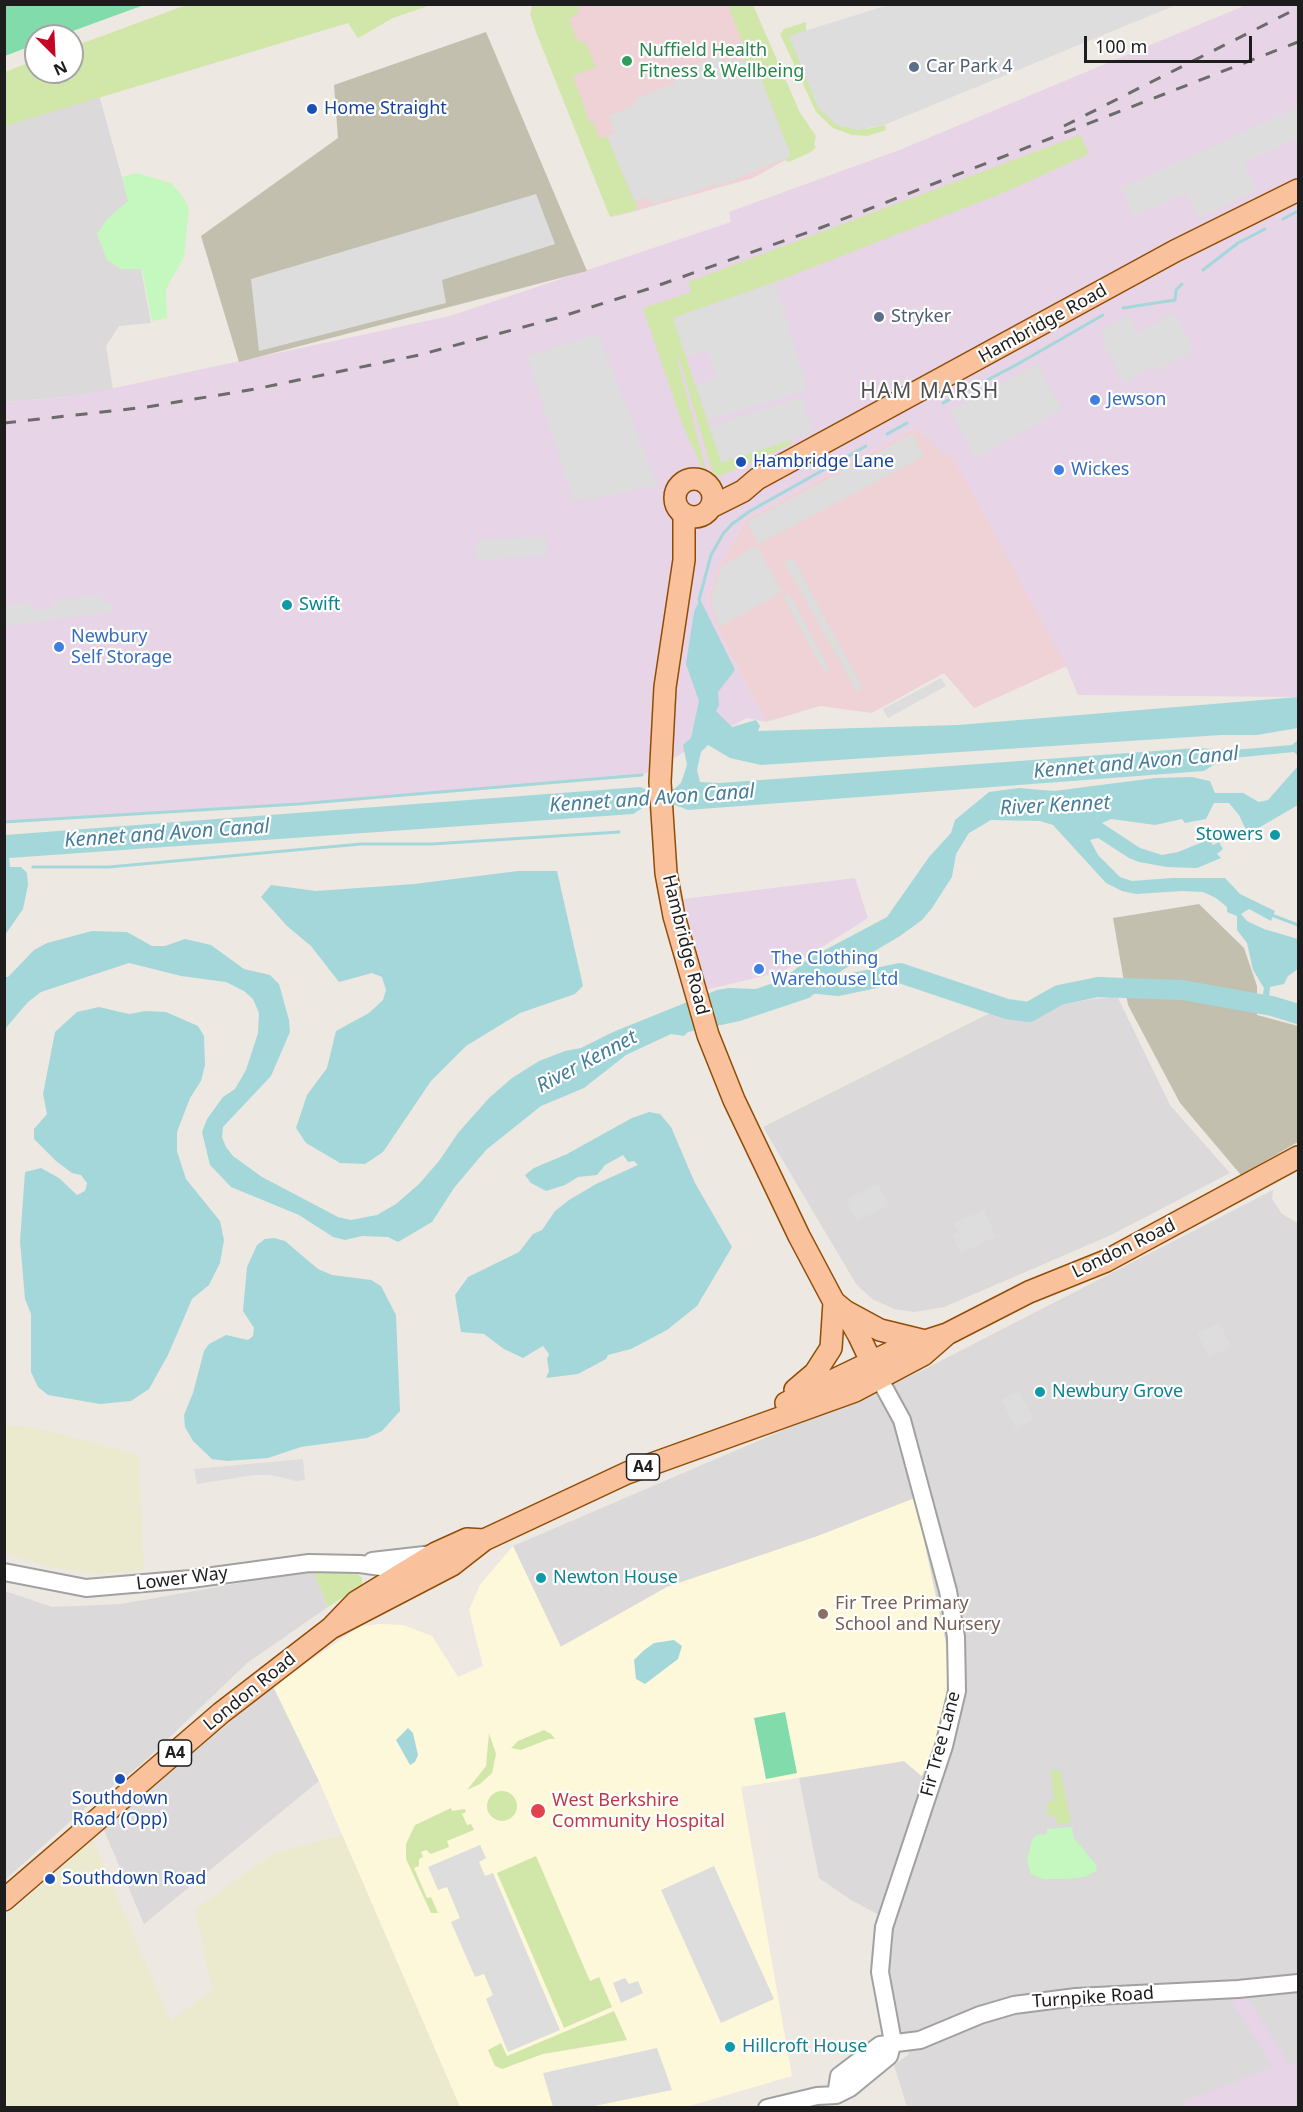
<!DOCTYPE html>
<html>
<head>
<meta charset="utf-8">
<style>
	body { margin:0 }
	#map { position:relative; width:1303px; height:2112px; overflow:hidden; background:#eee8e2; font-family:"Noto Sans",sans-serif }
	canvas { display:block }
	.frame { position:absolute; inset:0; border:6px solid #1d1d1d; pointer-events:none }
	.north { position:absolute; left:24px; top:24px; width:60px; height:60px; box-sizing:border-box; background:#fff; border:2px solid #a5a5a5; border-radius:50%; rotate:156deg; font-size:16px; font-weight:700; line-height:24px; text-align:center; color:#1d1d1d }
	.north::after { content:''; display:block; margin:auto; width:21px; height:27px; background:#c40524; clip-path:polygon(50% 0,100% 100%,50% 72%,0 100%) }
	.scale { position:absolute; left:1084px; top:36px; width:168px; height:27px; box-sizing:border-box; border:3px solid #1d1d1d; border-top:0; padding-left:8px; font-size:18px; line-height:21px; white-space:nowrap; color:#1d1d1d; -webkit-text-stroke:4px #fff; paint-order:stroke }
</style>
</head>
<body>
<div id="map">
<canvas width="1303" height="2112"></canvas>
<div class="frame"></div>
<div class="north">N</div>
<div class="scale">100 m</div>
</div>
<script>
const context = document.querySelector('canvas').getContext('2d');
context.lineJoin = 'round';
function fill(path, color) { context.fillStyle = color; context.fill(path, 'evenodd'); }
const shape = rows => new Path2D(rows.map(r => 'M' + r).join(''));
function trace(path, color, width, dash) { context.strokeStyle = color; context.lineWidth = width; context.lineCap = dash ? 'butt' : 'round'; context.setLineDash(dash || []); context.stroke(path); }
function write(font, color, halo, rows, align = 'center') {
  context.font = font + ' "Noto Sans",sans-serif'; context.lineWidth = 4.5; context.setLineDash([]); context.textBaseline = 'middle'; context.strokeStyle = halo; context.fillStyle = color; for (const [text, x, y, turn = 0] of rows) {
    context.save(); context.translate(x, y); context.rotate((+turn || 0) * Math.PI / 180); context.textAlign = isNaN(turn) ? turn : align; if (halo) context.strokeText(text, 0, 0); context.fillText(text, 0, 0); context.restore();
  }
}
const residential = shape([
	[99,95,128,199,151,323,119,326,106,346,113,389,77,396,5,402,5,124],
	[1117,996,1170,1105,1230,1173,1109,1236,944,1307,914,1312,894,1309,872,1299,856,1284,763,1127,990,1013],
	[1273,1190,1272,1199,1282,1214,1298,1223,1298,2107,907,2107,894,2065,909,2054,891,2000,888,1945,893,1922,851,1900,819,1878,799,1778,904,1761,921,1776,815,1537,667,1587,560,1647,513,1546,921,1371],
	[313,1570,328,1607,247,1663,142,1764,92,1802,5,1880,5,1591,52,1607,121,1604],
	[273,1686,319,1781,144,1924,103,1828]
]);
const commercial = shape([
	[539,5,753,5,806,127,807,148,753,178,617,216],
	[915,428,945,453,951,453,1067,666,974,708,944,673,872,713,820,706,766,722,717,628,708,598,719,566,746,519]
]);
const industrial = shape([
	[1246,5,1298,5,1298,697,1078,695,1066,666,951,453,945,454,915,428,746,519,719,566,708,598,717,628,766,722,747,718,642,775,298,804,5,822,5,402,77,396,450,316,731,222,729,212,902,149],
	[855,878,868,918,784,971,705,990,683,899],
	[1247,1997,1290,2066,1298,2062,1298,2107,1182,2107,1180,2103,1273,2067,1229,1998]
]);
const education = shape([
	[915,1498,948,1653,946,1712,922,1776,904,1761,741,1787,792,2076,686,2107,460,2107,319,1781,273,1686,361,1626,381,1624,403,1625,432,1636,458,1677,483,1666,469,1610,480,1585,513,1546,561,1647,667,1587,815,1537]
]);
const construction = shape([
	[486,32,587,271,239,362,201,236,338,138,334,85],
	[1199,904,1244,948,1257,986,1257,1015,1298,1026,1298,1142,1241,1175,1180,1103,1128,1005,1113,918]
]);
const farmland = shape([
	[4,1425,33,1427,139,1455,144,1570,98,1574,45,1566,5,1553],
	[342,1835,460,2107,5,2107,5,1917,93,1840,171,2021,212,1990,195,1909,273,1854]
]);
const grass = shape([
	[189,4,431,4,431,5,393,18,358,38,348,23,5,126,5,72,36,60,36,72,72,72,72,47],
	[532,5,577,5,580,10,576,12,577,15,568,19,579,43,585,42,596,67,573,76,590,123,593,122,600,139,607,136,634,201,638,200,636,210,610,217,536,32,530,14],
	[728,5,753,5,799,111,816,136,814,145,816,147,811,152,789,162,785,160,791,156,754,60,745,62,743,59,744,46],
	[806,22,806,29,866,129,885,125,886,130,867,136,852,135,833,128,816,112,780,34,784,29],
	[1080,135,1089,154,1003,193,775,282,673,318,721,462,791,440,792,444,720,476,713,474,679,358,677,358,706,470,701,465,683,426,643,308,691,292,688,282],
	[313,1570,356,1572,362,1578,362,1585,328,1607],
	[544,1730,551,1734,555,1739,549,1739,521,1750,511,1748,518,1741],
	[489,1733,496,1754,492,1773,480,1784,467,1790,486,1766],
	[1051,1770,1060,1770,1071,1822,1057,1825,1056,1817,1048,1816,1047,1802,1054,1801],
	'487 1806a15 15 0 1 1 30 0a15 15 0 1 1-30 0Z',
	[451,1808,452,1811,465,1809,466,1812,462,1814,467,1825,471,1824,474,1830,447,1841,449,1847,431,1854,426,1850,421,1852,423,1857,419,1859,419,1866,414,1868,427,1898,431,1897,438,1913,431,1913,406,1859,406,1844,415,1825],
	[536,1856,590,1981,599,1977,612,2007,564,2028,497,1873],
	[614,2011,627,2040,543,2054,502,2069,495,2066,488,2050,501,2043,507,2056]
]);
const park = shape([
	[137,173,171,183,184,198,189,209,184,257,166,289,167,318,152,321,142,269,121,269,107,260,97,234,107,219,128,201,122,177],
	[1072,1827,1074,1838,1097,1866,1096,1871,1085,1877,1065,1879,1043,1879,1031,1874,1027,1861,1032,1839,1037,1835,1047,1834,1047,1829]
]);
const pitch = shape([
	[5,4,144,4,144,5,59,36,36,36,36,44,5,56],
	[785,1712,797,1773,766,1779,754,1718]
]);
const parking = shape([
	[888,5,888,4,1176,5,884,125,857,130,837,125,818,108,789,36],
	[719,55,723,62,733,59,744,62,754,60,791,156,717,187,715,184,683,197,671,197,657,204,643,198,635,202,607,136,615,133,608,116,633,106,639,97,675,83,672,75],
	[1298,107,1298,138,1244,163,1257,191,1198,218,1186,193,1134,217,1121,188],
	[536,194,555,244,442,280,446,303,259,351,251,279],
	[775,282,808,390,708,420,696,385,716,378,707,351,686,357,673,318],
	[1174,313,1194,350,1157,371,1154,367,1124,383,1101,341,1106,338,1102,329,1128,315,1138,333],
	[598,334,657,485,598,498,572,499,527,356],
	[1037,364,1062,409,975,459,950,410],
	[801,397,814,432,721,463,710,426],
	[912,434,924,456,759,544,747,522],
	[546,536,547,556,477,560,476,540],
	[757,545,782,592,719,627,711,599,721,567],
	[793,559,863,688,857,692,784,562],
	[789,593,830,670,825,673,783,597],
	[102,595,103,603,112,602,113,612,5,626,5,606,30,603,32,610,53,608,53,600],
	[941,678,946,686,888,718,883,709],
	[878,1184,889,1206,856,1221,846,1199],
	[984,1210,996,1237,960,1253,952,1235,958,1232,954,1223],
	[1220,1323,1231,1347,1209,1357,1197,1333],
	[1019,1391,1034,1419,1016,1429,1001,1400],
	[303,1459,305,1480,296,1481,271,1475,254,1475,197,1484,194,1469],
	[480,1845,486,1858,479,1862,485,1876,493,1873,560,2030,508,2052,486,1999,493,1995,484,1974,475,1977,451,1922,460,1918,447,1887,438,1890,428,1867],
	[714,1866,774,1999,721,2023,661,1890],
	[625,1978,629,1984,638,1981,643,1993,621,2003,613,1983],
	[657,2048,672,2090,590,2107,553,2107,543,2073]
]);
const water = shape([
	[700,599,735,670,718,692,719,705,716,711,732,727,756,720,760,726,758,731,958,725,1298,697,1298,728,1257,735,1221,735,761,765,730,758,708,745,701,752,697,770,700,782,720,783,1196,748,1233,750,1292,745,1298,740,1298,756,1294,752,1223,759,1204,771,688,810,675,805,647,805,633,814,9,858,10,867,21,867,27,873,28,885,23,909,5,935,5,835,640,787,648,790,674,789,681,783,687,765,683,745,691,738,699,701,686,664,694,612],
	[1298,766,1298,805,1248,834,1239,815,1229,803,1214,803,1206,819,1185,823,1182,819,1155,825,1111,819,1102,823,1140,848,1162,855,1178,852,1210,839,1213,845,1219,842,1223,849,1217,854,1221,858,1197,868,1167,867,1139,862,1129,858,1098,838,1090,840,1098,855,1120,877,1132,881,1172,878,1225,878,1240,894,1275,911,1271,921,1249,909,1241,914,1247,921,1264,929,1298,939,1298,969,1288,976,1284,984,1270,987,1269,997,1263,994,1264,988,1253,970,1247,943,1237,930,1237,916,1227,912,1227,907,1216,898,1203,892,1182,891,1136,894,1122,891,1106,883,1053,825,1040,821,991,820,969,833,956,854,952,877,932,908,922,920,900,936,841,971,834,979,809,998,740,1021,688,1032,684,1036,671,1034,626,1055,584,1088,541,1106,486,1150,454,1188,432,1222,398,1242,388,1237,362,1236,345,1240,333,1237,299,1215,231,1187,210,1165,202,1132,207,1119,223,1097,235,1089,246,1070,258,1033,259,1013,253,999,244,991,226,982,181,976,129,963,41,992,28,1002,5,1029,5,977,8,977,34,950,47,943,92,931,127,932,152,946,165,946,185,939,211,945,244,969,270,975,279,984,289,1020,290,1032,271,1076,223,1127,222,1137,226,1147,233,1156,262,1177,338,1217,351,1220,377,1215,396,1204,419,1184,439,1161,458,1133,489,1098,512,1078,539,1061,565,1051,581,1048,613,1032,717,990,729,988,756,989,782,980,808,959,887,917,929,857,951,833,955,820,989,792,1019,788,1054,791,1155,778,1192,777,1210,781,1215,793,1243,793,1259,802,1268,800],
	[518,871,557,871,583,986,575,994,520,1013,466,1046,431,1081,383,1152,365,1164,340,1163,306,1143,296,1128,307,1095,327,1068,336,1031,369,1013,383,1000,386,990,382,977,372,973,339,982,311,946,287,926,261,897,271,885,316,891,414,884],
	[99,1007,129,1014,146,1011,166,1012,198,1026,204,1036,205,1065,201,1081,190,1098,177,1132,177,1151,186,1179,220,1221,224,1240,220,1263,209,1285,192,1299,168,1355,149,1389,131,1401,100,1404,48,1395,38,1387,31,1372,31,1314,25,1299,20,1241,25,1172,41,1168,59,1178,77,1195,85,1191,87,1183,81,1175,72,1173,56,1161,34,1139,34,1129,47,1114,43,1094,55,1032,77,1012],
	[649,1112,660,1114,671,1127,695,1183,732,1247,697,1306,667,1330,631,1349,608,1355,606,1359,578,1374,546,1378,549,1371,547,1359,549,1354,543,1346,523,1358,504,1349,484,1334,461,1332,455,1295,468,1277,519,1252,533,1234,542,1230,555,1211,569,1200,596,1184,638,1165,634,1161,628,1162,623,1155,605,1165,597,1175,578,1177,565,1185,546,1191,531,1183,525,1175,534,1168,567,1154,632,1118],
	[274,1238,285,1241,318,1269,332,1275,371,1280,381,1286,396,1315,400,1411,382,1431,367,1438,301,1447,268,1458,227,1461,212,1459,193,1441,185,1427,184,1415,193,1393,204,1351,209,1344,226,1335,248,1340,253,1336,254,1328,243,1311,247,1267,257,1245,265,1239],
	[674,1640,682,1646,678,1659,645,1684,636,1679,634,1660,643,1651,654,1643],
	[408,1728,413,1733,418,1755,415,1762,410,1765,396,1740]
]);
const stream = shape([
	[1283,219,1298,211],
	[1203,270,1238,243,1265,229],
	[1123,308,1175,300,1176,290,1182,284],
	[943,403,1016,365,1103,315],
	[887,434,907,423],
	[699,600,711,555,723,534,732,524,750,511,866,446],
	[4,822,298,804,642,775],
	[33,867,109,867,361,844,432,844,619,832],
	[1269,914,1298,925]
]);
const river = shape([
	[800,982,838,986,900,973,1007,1009,1029,1012,1059,995,1098,987,1182,990,1272,1006,1298,1014]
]);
const minor = shape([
	[372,1561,433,1554],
	[4,1572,86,1588,191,1579,309,1563,360,1564,409,1571],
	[836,2095,839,2076,880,2045,920,2040,980,2015,1014,2005,1076,1997,1238,1989,1298,1983],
	[767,2108,817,2096,836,2095,850,2088,889,2056,893,2042,880,1972,884,1927,944,1746,957,1691,956,1637,948,1591,902,1420,879,1378]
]);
const major = shape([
	'675 498a19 19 0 1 1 38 0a19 19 0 1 1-38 0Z',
	[711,507,743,491,757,479,1175,251,1298,190],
	[684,514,684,560,665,687,660,782,666,873,674,916,708,1035,734,1100,799,1236,834,1302,845,1311,859,1336,879,1378],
	[845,1311,880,1330,925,1341],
	[795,1390,815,1373,831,1348,834,1302],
	[786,1403,894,1351,947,1334,1029,1292,1106,1261,1298,1157],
	[331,1628,452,1565,484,1540,627,1473,855,1391,923,1355,947,1334],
	[4,1900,221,1713,331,1628,356,1602,436,1553,467,1539,484,1540]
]);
const rail = shape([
	[1064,126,1298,8],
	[4,423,147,407,255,389,419,355,557,318,648,289,820,228,1298,42]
]);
const markers = [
	[627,61,6,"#2e9e5b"],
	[914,67,6,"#5c6f8a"],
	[312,109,6,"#1a4fb4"],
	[879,317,6,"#5c6f8a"],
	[1095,400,6,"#3f7fe0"],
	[741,462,6,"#1a4fb4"],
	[1059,470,6,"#3f7fe0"],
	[287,605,6,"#0f9aa8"],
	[59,647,6,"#3f7fe0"],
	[1275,835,6,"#0f9aa8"],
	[759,969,6,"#3f7fe0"],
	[1040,1392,6,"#0f9aa8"],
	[541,1578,6,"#0f9aa8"],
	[823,1614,6,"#8d6e63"],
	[120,1779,6,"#1a4fb4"],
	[538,1811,8,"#e0444e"],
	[50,1879,6,"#1a4fb4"],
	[730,2047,6,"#0f9aa8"]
];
const shields = [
	[643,1467,33],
	[175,1753,33]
];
const shieldNames = [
	["A4",643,1467],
	["A4",175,1753]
];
const leisureNames = [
	["Nuffield Health",639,51],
	["Fitness & Wellbeing",639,72]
];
const serviceNames = [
	["Car Park 4",926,67],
	["Stryker",891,317]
];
const transitNames = [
	["Home Straight",324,109],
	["Hambridge Lane",753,462],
	["Southdown",120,1799,"center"],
	["Road (Opp)",120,1820,"center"],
	["Southdown Road",62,1879]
];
const streetNames = [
	["Hambridge Road",1043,324,-29],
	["Hambridge Road",685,945,76],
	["London Road",1124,1249,-26],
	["Lower Way",182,1579,-7],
	["London Road",250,1692,-39],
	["Fir Tree Lane",941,1744,-75],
	["Turnpike Road",1093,1998,-4]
];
const shopNames = [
	["Jewson",1107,400],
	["Wickes",1071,470],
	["Newbury",71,637],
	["Self Storage",71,658],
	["The Clothing",771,959],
	["Warehouse Ltd",771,980]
];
const cultureNames = [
	["Swift",299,605],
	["Stowers",1263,835,"right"],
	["Newbury Grove",1052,1392],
	["Newton House",553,1578],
	["Hillcroft House",742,2047]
];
const educationNames = [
	["Fir Tree Primary",835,1604],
	["School and Nursery",835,1625]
];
const healthNames = [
	["West Berkshire",552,1801],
	["Community Hospital",552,1822]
];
const waterNames = [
	["Kennet and Avon Canal",1136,763,-5],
	["Kennet and Avon Canal",652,799,-4],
	["River Kennet",1055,806,-3],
	["Kennet and Avon Canal",167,834,-4],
	["River Kennet",587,1062,-28]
];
const quarterNames = [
	["HAM MARSH",930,392]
];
fill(residential, '#dbd9da');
fill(commercial, '#eed2d5');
fill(industrial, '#e7d4e6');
fill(education, '#fef8db');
fill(construction, '#c2bfae');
fill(farmland, '#eceace');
fill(grass, '#d1e7a9');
fill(park, '#c4f8bf');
fill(pitch, '#82dbaa');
fill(parking, '#ddd');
fill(water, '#a4d7da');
trace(stream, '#a4d7da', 3);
trace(river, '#a4d7da', 20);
trace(minor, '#a1a1a1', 20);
trace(major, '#914c04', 24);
trace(minor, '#fff', 16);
trace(major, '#f9c29c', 21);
trace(rail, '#6b6b6b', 3, [12, 12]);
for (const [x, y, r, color] of markers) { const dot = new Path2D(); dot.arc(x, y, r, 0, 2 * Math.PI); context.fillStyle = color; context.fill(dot); trace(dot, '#fff', 2); }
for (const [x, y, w] of shields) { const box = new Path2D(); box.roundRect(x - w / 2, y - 13, w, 26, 4.5); context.fillStyle = '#fff'; context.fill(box); trace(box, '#1d1d1d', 1.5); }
write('bold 16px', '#1d1d1d', null, shieldNames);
write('18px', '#27864d', '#fff', leisureNames, 'left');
write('18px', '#4e5e75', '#fff', serviceNames, 'left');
write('18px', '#164399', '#fff', transitNames, 'left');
write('18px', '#1d1d1d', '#fff', streetNames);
write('18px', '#366cbe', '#fff', shopNames, 'left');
write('18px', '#0d838f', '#fff', cultureNames, 'left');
write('18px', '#785e54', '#fff', educationNames, 'left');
write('18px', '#be3a42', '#fff', healthNames, 'left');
write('italic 20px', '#467d9a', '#fff', waterNames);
context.letterSpacing = '1.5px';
write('21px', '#505050', '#fff', quarterNames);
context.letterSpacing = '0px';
</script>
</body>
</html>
